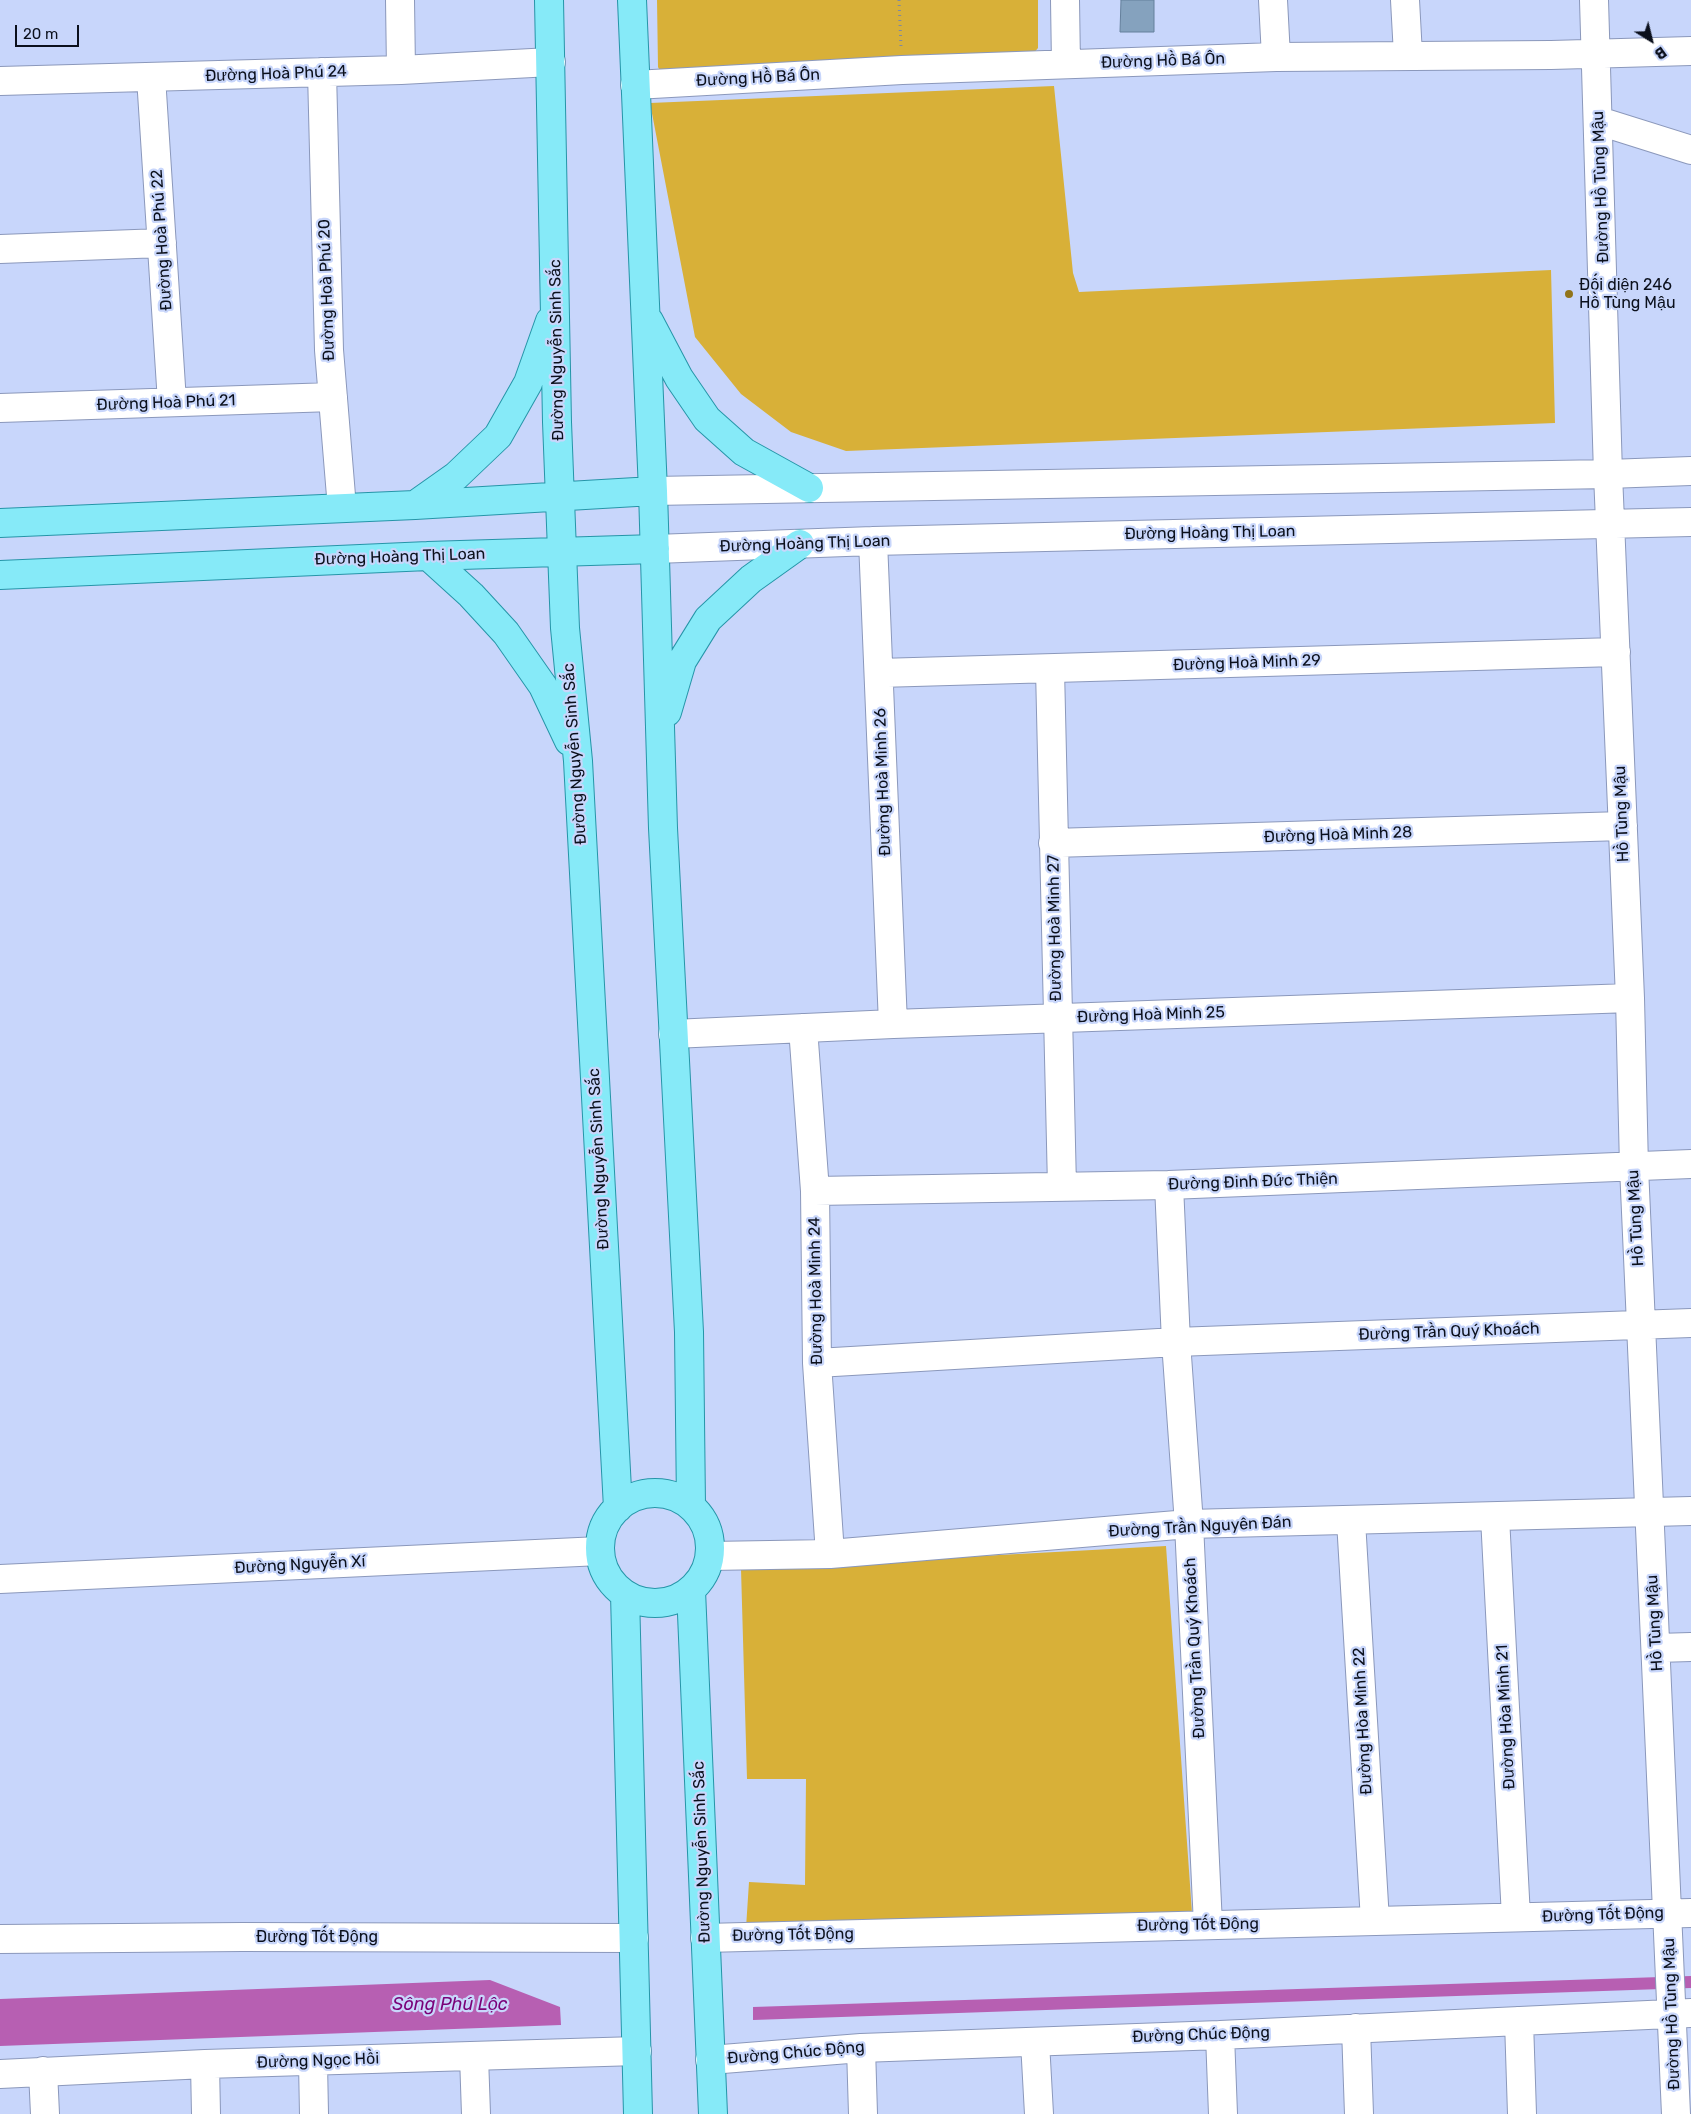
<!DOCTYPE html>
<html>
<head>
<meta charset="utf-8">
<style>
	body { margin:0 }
	#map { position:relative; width:1691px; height:2114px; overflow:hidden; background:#c8d6fb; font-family:Rubik,sans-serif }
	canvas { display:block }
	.north { position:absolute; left:1626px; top:15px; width:50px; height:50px; -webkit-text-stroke:4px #c8d6fb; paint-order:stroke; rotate:144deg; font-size:14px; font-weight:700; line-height:20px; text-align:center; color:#0b101c }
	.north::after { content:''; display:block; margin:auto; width:18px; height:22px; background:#0b101c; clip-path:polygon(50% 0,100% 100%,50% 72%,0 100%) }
	.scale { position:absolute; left:15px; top:25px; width:64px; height:22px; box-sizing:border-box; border:2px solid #0b101c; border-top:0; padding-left:6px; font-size:15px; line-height:18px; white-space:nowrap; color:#0b101c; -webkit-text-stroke:4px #c8d6fb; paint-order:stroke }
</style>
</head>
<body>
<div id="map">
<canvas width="1691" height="2114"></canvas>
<div class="north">B</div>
<div class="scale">20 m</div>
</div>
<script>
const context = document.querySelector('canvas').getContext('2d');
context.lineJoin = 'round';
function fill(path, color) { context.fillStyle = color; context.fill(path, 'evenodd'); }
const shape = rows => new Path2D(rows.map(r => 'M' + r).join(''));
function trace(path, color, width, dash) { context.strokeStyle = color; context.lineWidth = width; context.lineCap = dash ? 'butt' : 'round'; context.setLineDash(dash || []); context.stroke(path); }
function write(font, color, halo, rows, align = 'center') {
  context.font = font + ' Rubik,sans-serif'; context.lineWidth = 4.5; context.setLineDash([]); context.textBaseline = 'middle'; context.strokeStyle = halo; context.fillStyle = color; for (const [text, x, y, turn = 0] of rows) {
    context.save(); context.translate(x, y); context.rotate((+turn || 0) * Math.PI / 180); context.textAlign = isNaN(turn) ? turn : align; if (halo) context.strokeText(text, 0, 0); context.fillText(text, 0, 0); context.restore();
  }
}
const green = shape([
	[657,0,1038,0,1038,48,1033,54,662,75,658,67],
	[1054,86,1073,273,1079,292,1551,270,1555,423,846,451,791,432,741,394,695,337,650,103],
	[1166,1546,1192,1913,746,1928,749,1882,805,1885,806,1779,747,1779,741,1569]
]);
const water = shape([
	[1691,1976,1691,1988,753,2020,753,2007],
	[490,1980,560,2007,561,2025,0,2046,0,1999]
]);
const building = shape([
	[1121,0,1154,0,1154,32,1120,32,1121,0]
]);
const path = shape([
	[899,0,901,47]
]);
const minor = shape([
	[400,0,401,70],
	[1065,0,1066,64],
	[1273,0,1276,57],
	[1405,0,1408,55],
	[1594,0,1608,474,1630,998,1634,1167,1676,2114],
	[322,72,329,350,342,508],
	[151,77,172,402],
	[0,81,401,70,551,62],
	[635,85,902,70,1276,57,1551,55,1691,51],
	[1599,121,1691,150],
	[0,249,162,243],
	[0,408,333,397],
	[653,491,1608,474,1691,471],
	[873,541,893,1024],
	[655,549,873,541,1691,522],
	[1050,669,1062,1187],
	[879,673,1616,652],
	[1053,843,1623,826],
	[803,1028,815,1191,817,1363,830,1554],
	[673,1034,893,1024,1630,998],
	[1169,1185,1176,1342,1189,1524,1208,1925],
	[815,1191,1169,1185,1691,1164],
	[817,1363,1176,1342,1691,1323],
	[1495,1517,1516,1917],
	[1351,1521,1375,1921],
	[710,1556,830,1554,1189,1524,1691,1511],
	[0,1579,600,1551],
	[1657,1648,1691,1647],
	[705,1938,1691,1913],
	[0,1939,242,1937,634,1938],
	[1519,2021,1522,2114],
	[1356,2028,1359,2114],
	[1220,2035,1223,2114],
	[1035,2042,1039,2114],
	[861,2048,863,2114],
	[474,2056,476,2114],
	[710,2060,861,2048,1220,2035,1691,2013],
	[313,2062,314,2114],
	[205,2064,206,2114],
	[43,2071,45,2114],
	[0,2074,205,2064,637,2051]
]);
const major = shape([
	[549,0,557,422,565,628,578,761,618,1508],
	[632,0,653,491,663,828,689,1332,691,1506],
	[649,321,679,378,707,419,744,452,809,488],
	[415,505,456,476,498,436,528,383,550,321],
	[0,523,415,505,653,491],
	[428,556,471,595,506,633,543,686,569,741],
	[0,575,428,556,655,549],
	[667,712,682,661,708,619,751,579,800,544],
	'600 1548a55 55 0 1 1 110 0a55 55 0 1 1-110 0Z',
	[691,1590,713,2114],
	[625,1594,638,2114]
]);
const markers = [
	[1569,294,5,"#91741a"]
];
const streetNames = [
	["Đường Hồ Bá Ôn",1163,61,-2],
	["Đường Hoà Phú 24",276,74,-2],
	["Đường Hồ Bá Ôn",758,78,-3],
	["Đường Hồ Tùng Mậu",1601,187,-92],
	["Đường Hoà Phú 22",162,240,-94],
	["Đường Hoà Phú 20",327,290,-92],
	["Đường Nguyễn Sinh Sắc",557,350,-91],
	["Đường Hoà Phú 21",166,403,-2],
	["Đường Hoàng Thị Loan",1210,533,-1],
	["Đường Hoàng Thị Loan",805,544,-2],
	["Đường Hoàng Thị Loan",400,557,-2],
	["Đường Hoà Minh 29",1247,663,-2],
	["Đường Nguyễn Sinh Sắc",575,754,-94],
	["Đường Hoà Minh 26",883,782,-92],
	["Hồ Tùng Mậu",1622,814,-92],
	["Đường Hoà Minh 28",1338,835,-2],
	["Đường Hoà Minh 27",1055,928,-91],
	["Đường Hoà Minh 25",1151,1015,-2],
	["Đường Nguyễn Sinh Sắc",599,1159,-93],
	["Đường Đinh Đức Thiện",1253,1182,-2],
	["Hồ Tùng Mậu",1636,1218,-93],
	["Đường Hoà Minh 24",816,1291,-91],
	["Đường Trần Quý Khoách",1449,1332,-2],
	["Đường Trần Nguyên Đán",1200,1527,-3],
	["Đường Nguyễn Xí",300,1565,-3],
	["Hồ Tùng Mậu",1655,1623,-93],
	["Đường Trần Quý Khoách",1195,1648,-93],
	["Đường Hòa Minh 21",1506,1717,-93],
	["Đường Hòa Minh 22",1363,1721,-93],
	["Đường Nguyễn Sinh Sắc",702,1852,-92],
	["Đường Tốt Động",1603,1915,-2],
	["Đường Tốt Động",1198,1925,-1],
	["Đường Tốt Động",793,1935,-1],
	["Đường Tốt Động",317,1937],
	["Đường Hồ Tùng Mậu",1672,2014,-92],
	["Đường Chúc Động",1201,2035,-2],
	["Đường Chúc Động",796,2053,-5],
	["Đường Ngọc Hồi",318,2061,-2]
];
const poiNames = [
	["Đối diện 246",1579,285],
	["Hồ Tùng Mậu",1579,303]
];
const waterNames = [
	["Sông Phú Lộc",450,2005]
];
fill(green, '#d8b038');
fill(water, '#b75fb2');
fill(building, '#85a2be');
trace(building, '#65809c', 1);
trace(minor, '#8b98bb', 30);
trace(major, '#2695a8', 30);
trace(path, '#7e88a3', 3, [1, 4]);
trace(minor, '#fff', 28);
trace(major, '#86eaf8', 28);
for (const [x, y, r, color] of markers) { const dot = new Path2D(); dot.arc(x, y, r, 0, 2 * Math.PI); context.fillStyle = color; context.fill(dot); trace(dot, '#c8d6fb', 2); }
write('16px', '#0b101c', '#c8d6fb', streetNames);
write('16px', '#0b101c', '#c8d6fb', poiNames, 'left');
write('italic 18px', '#7a0178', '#c8d6fb', waterNames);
</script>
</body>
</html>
